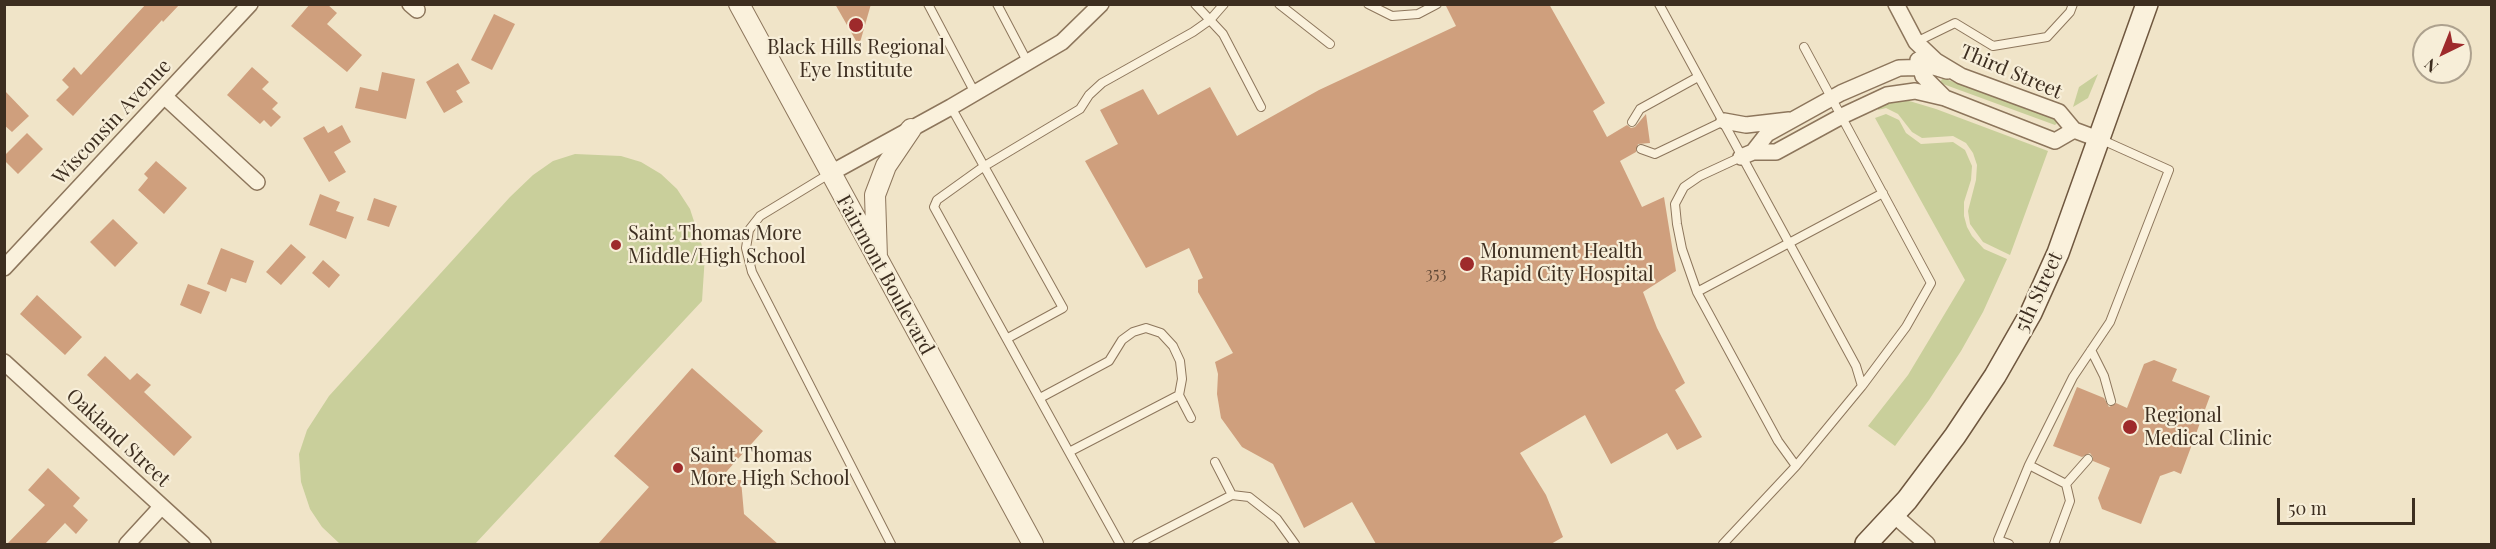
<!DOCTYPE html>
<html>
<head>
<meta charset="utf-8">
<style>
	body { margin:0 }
	#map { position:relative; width:2496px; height:549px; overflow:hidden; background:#f0e4c8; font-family:"Playfair Display",serif }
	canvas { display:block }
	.frame { position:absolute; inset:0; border:6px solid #3d2e20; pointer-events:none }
	.north { position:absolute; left:2412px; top:24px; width:60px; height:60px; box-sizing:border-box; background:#f7eed8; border:2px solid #ada18e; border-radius:50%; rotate:223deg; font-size:16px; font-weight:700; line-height:24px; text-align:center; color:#3d2e20 }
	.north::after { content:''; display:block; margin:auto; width:21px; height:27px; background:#9e2a2b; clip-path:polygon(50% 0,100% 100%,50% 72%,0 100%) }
	.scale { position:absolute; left:2277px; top:498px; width:138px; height:27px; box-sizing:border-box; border:3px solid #3d2e20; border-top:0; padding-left:8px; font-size:18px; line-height:21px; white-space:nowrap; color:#3d2e20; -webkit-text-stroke:4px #f7eed8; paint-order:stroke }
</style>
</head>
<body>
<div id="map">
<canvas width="2496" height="549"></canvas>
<div class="frame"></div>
<div class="north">N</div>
<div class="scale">50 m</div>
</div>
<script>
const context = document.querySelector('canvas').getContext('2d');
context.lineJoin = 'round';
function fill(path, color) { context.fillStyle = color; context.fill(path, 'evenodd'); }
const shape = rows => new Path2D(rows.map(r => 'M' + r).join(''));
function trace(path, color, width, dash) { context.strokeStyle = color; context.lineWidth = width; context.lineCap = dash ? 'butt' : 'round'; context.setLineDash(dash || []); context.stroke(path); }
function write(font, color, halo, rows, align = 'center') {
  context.font = font + ' "Playfair Display",serif'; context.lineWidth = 4.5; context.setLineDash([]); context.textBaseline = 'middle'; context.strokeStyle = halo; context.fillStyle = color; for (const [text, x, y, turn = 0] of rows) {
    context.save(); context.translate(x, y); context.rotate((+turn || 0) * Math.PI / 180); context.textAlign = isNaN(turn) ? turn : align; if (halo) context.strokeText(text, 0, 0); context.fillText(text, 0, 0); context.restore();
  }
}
const green = shape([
	[2098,74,2088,98,2073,107,2079,87],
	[1943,78,2055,119,2058,122,2055,125,1943,84,1940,82],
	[1906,100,1936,109,2048,151,2010,255,1983,242,1970,224,1968,211,1976,180,1977,165,1973,153,1966,143,1953,136,1922,138,1912,132,1898,114,1886,108,1878,110,1878,107,1889,101],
	[1886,114,1899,120,1906,133,1921,144,1953,142,1965,150,1972,166,1971,180,1964,202,1964,216,1967,227,1972,236,1984,249,2007,259,1983,312,1961,351,1929,400,1895,446,1868,426,1908,375,1965,280,1875,118],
	[575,154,621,156,641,162,661,174,677,189,690,209,705,255,702,301,475,544,340,544,322,527,310,509,301,482,299,454,307,430,329,396,510,197,533,175,553,161]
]);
const building = shape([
	[146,4,180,4,163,22,162,20,73,116,56,100,69,87,62,80,74,67,81,75],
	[310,4,327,4,337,13,327,24,362,55,347,72,291,26],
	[835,4,871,4,859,46],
	[1445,4,1549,4,1605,103,1593,111,1607,137,1627,125,1631,128,1635,127,1646,114,1650,143,1638,144,1636,152,1620,161,1642,207,1664,197,1676,271,1643,292,1657,328,1685,383,1675,390,1702,437,1677,450,1667,433,1611,464,1585,415,1520,453,1546,495,1563,537,1551,544,1376,544,1352,502,1304,528,1273,464,1242,447,1221,418,1217,394,1218,374,1215,362,1233,353,1198,292,1198,280,1203,278,1189,248,1146,268,1085,161,1118,144,1100,110,1143,89,1158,115,1210,87,1237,136,1319,90,1456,26],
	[494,14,515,24,492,70,471,60],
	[458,63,470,83,456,91,463,102,444,113,426,82],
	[252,67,269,82,262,89,278,103,272,109,281,117,271,127,264,120,260,124,227,95],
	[382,72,415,79,406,119,355,108,360,87,378,91],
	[4,90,29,116,12,132,4,125],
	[342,125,351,142,334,152,346,172,329,182,303,138,324,126,328,133],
	[27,133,43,149,18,174,4,160,4,156],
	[156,161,187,188,164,214,138,190,148,178,144,174],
	[320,194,340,202,336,211,354,217,346,239,309,225],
	[374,198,397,206,389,227,367,220],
	[113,219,138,243,115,267,90,242],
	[291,244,306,257,281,285,266,272],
	[221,248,254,261,246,283,231,278,226,292,207,284],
	[323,260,340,275,329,288,312,273],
	[188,284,210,292,201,314,180,305],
	[37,295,82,337,65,355,20,314],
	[105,356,130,380,137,373,151,385,144,392,192,437,174,456,87,375],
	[2154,360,2177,369,2172,381,2210,396,2181,474,2174,471,2160,476,2141,524,2102,509,2098,498,2110,468,2093,461,2093,457,2090,453,2082,457,2053,446,2077,387,2104,398,2109,407,2116,403,2127,408,2144,364],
	[692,368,763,431,718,481,741,480,744,514,778,544,598,544,649,487,614,456],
	[48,468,80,498,73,506,88,520,76,534,65,523,45,544,7,544,45,505,28,490]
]);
const service = shape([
	[928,4,975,93],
	[997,4,1028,63],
	[1195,4,1223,34,1261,107],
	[1279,4,1330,44],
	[1368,4,1392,16,1418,14,1437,4],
	[1659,4,1856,366,1862,386,1796,466,1723,544],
	[1916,42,1955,23,1993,46,2047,37,2070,12,2073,4],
	[1804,47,1931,283,1906,327,1862,386],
	[951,107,1063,308,1008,338],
	[1632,122,1640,109,1698,77],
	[1641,149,1655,154,1724,121],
	[829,174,760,216,749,230,746,248,752,272,891,544],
	[1697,292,1682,249,1677,224,1675,204,1684,187,1700,176,1741,157],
	[2091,350,2104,376,2111,401],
	[1040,398,1109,361,1122,340,1133,332,1146,328,1161,333,1173,346,1180,361,1182,379,1179,395,1191,418],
	[1069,452,934,207,937,200,983,167,1080,109,1089,95,1102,83,1193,32,1210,20,1224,4],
	[1796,466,1778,441,1697,292,1883,193],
	[2066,484,2088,459],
	[1232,495,1249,497,1277,519,1295,544],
	[1120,544,1069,452,1179,395],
	[1137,544,1232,495,1215,462],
	[2009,544,1998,540,2029,465],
	[2054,544,2070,501,2066,484,2029,465,2073,377,2110,322,2169,170,2100,139]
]);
const minor = shape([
	[410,4,417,10],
	[1896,4,1916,42,1936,61,1961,76,2059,112,2074,130,2098,139],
	[1918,60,1923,76,1945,98],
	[164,96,257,182],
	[1724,121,1746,125,1789,120],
	[1753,152,1767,134,1841,93,1899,68,1934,67,1947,71],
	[1741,157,1753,152,1776,152,1842,116,1887,95,1915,91,1945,98,2055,141,2074,130],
	[829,174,951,107,1062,42,1101,4],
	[4,268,250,4],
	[4,362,203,544],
	[1894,515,1927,544],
	[127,544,161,507]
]);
const tertiary = shape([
	[739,4,1033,544],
	[877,258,875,195,886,166,911,129]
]);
const secondary = shape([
	[1866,544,1907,500,1955,436,1995,376,2031,313,2058,253,2147,4]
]);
const markers = [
	[856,25,8,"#9e2a2b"],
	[616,245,6,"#9e2a2b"],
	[1467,264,8,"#9e2a2b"],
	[2130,427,8,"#9e2a2b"],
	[678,468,6,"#9e2a2b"]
];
const numberNames = [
	["353",1436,274]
];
const poiNames = [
	["Black Hills Regional",856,48,"center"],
	["Eye Institute",856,71,"center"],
	["Saint Thomas More",628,234],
	["Middle/High School",628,257],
	["Monument Health",1480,252],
	["Rapid City Hospital",1480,275],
	["Regional",2144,416],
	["Medical Clinic",2144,439],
	["Saint Thomas",690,456],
	["More High School",690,479]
];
const streetNames = [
	["Third Street",2011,72,23],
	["Wisconsin Avenue",112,122,-47],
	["Fairmont Boulevard",885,275,61],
	["5th Street",2039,292,-65],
	["Oakland Street",118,438,43]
];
fill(green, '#c9cf9b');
fill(building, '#cf9f7d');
trace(service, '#8d765c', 10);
trace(minor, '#8d765c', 18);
trace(tertiary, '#8d765c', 22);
trace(secondary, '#6f573f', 24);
trace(service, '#faf1dc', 8);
trace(minor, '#faf1dc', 15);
trace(tertiary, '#faf1dc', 20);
trace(secondary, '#faf1dc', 21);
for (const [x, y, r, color] of markers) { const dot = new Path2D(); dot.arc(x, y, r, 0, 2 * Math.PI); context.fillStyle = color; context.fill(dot); trace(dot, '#f7eed8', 2); }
write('16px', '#624a37', null, numberNames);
write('20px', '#3d2e20', '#f7eed8', poiNames, 'left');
write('20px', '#3d2e20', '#f7eed8', streetNames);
</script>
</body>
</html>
